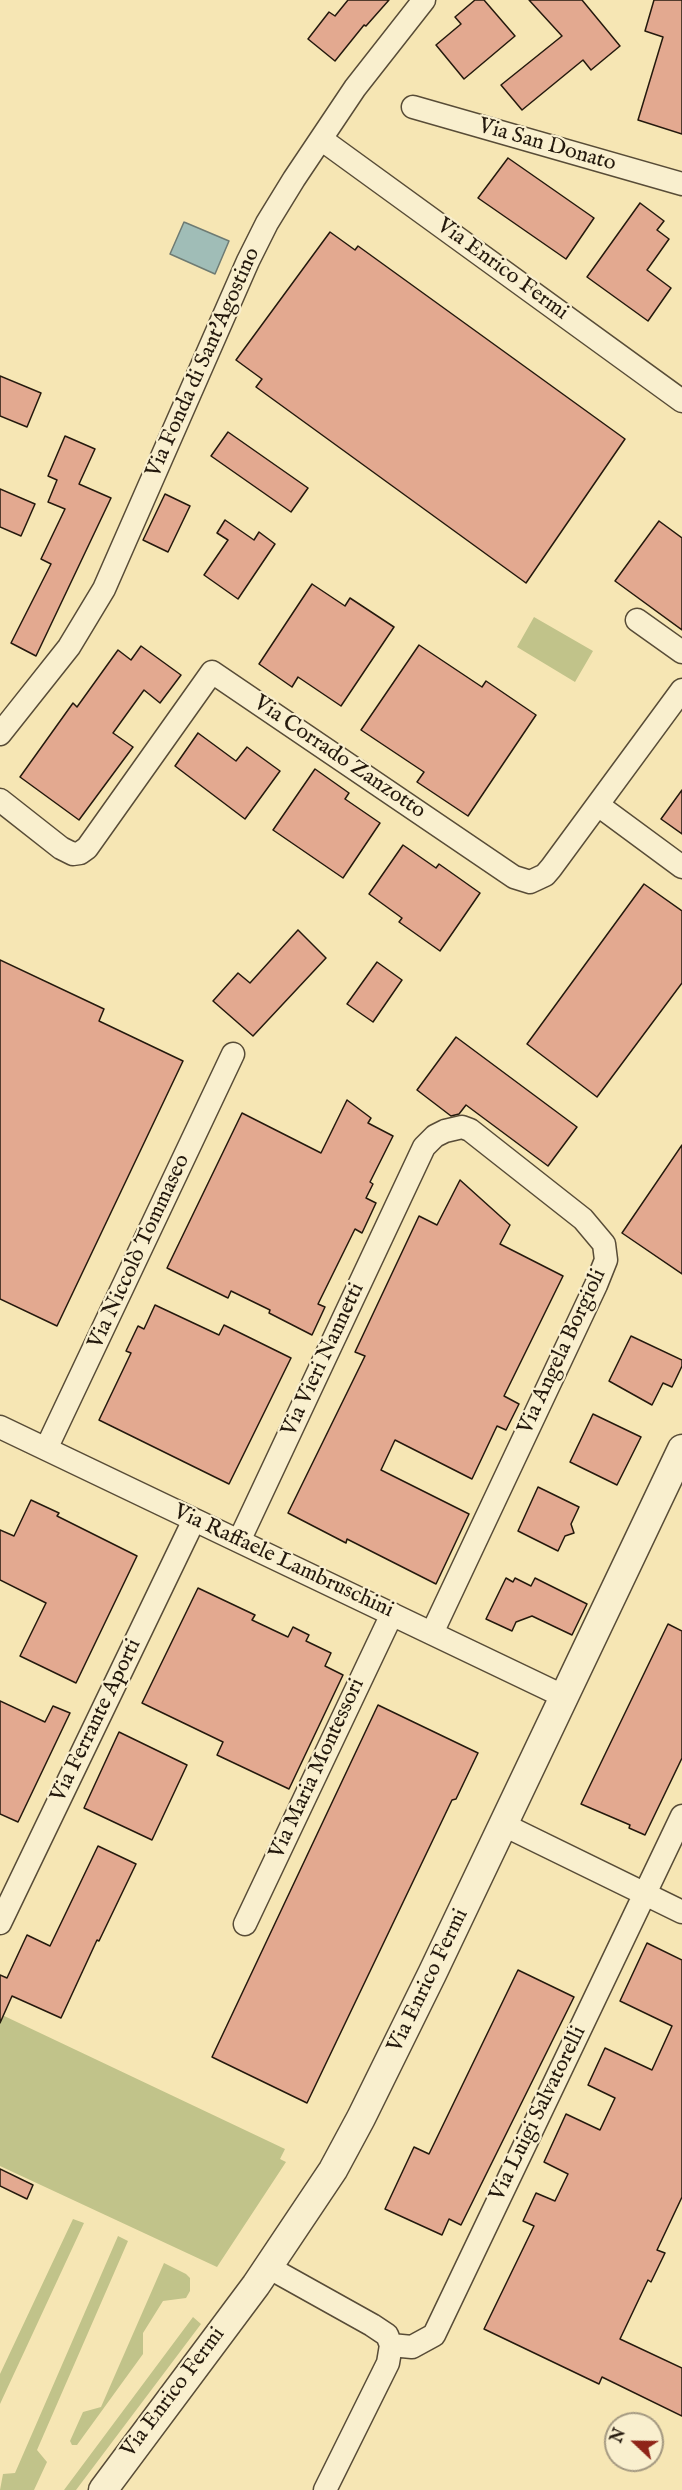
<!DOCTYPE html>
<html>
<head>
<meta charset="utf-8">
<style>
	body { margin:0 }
	#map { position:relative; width:682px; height:2490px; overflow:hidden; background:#f6e6b4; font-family:"IM FELL English",serif }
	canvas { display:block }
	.north { position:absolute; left:604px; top:2412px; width:60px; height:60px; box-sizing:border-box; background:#f9efce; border:2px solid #a49981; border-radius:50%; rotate:292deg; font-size:16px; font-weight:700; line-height:24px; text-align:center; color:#24190d }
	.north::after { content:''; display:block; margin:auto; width:21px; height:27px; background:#8f2418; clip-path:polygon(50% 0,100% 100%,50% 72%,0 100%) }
</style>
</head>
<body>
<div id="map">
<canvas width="682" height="2490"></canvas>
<div class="north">N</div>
</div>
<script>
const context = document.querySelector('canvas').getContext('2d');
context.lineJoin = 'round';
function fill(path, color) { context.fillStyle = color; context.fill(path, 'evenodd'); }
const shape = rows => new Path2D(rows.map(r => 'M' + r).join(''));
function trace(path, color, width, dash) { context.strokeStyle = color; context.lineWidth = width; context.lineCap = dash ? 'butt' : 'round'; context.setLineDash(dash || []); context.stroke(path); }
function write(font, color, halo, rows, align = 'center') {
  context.font = font + ' "IM FELL English",serif'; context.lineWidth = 4.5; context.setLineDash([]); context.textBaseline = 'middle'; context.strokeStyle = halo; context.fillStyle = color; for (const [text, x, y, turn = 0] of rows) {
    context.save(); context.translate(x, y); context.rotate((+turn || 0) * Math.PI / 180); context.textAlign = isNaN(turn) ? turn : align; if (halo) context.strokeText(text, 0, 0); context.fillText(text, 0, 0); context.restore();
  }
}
const green = shape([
	[534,617,593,651,575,682,517,647],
	[0,2014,285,2149,280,2159,286,2162,217,2267,0,2166],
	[73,2219,84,2223,0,2404,0,2374],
	[118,2236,128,2241,37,2450,47,2462,34,2490,0,2490,3,2474,15,2473],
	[164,2263,186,2274,190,2278,190,2291,186,2298,163,2301,143,2333,143,2354,77,2445,72,2445,70,2441,83,2412,101,2407],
	[193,2317,201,2324,76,2490,64,2490]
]);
const water = shape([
	[184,222,229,241,215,274,170,254,184,222]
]);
const building = shape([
	[348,0,389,0,366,26,364,25,335,61,308,39,329,12,335,16,348,0],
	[475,0,484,0,515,36,464,79,436,45,461,24,455,17,475,0],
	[529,0,582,0,620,46,591,70,583,60,522,110,501,85,562,36,529,0],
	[654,0,682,0,682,134,638,120,663,37,645,31,654,0],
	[508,158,594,218,566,259,478,198,508,158],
	[640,203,664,221,657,230,669,239,647,270,671,288,648,321,587,277,640,203],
	[330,232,355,250,358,246,625,439,526,583,256,387,262,379,236,360,330,232],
	[0,376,41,393,27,427,0,416,0,376],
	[228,432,308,488,291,512,211,456,228,432],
	[65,436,95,449,79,484,111,498,36,656,11,643,51,564,41,559,65,509,48,502,57,480,48,476,65,436],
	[0,489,35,504,21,536,0,527,0,489],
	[165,494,190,506,168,552,143,540,165,494],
	[225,520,254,540,259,532,275,544,238,599,204,575,228,540,217,533,225,520],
	[659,521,682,538,682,630,615,581,659,521],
	[312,584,345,606,350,598,394,627,341,706,298,677,292,687,259,664,312,584],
	[419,645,482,687,486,681,536,715,468,816,417,782,424,772,361,730,419,645],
	[141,646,181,675,160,703,144,690,113,733,133,747,79,820,20,777,73,703,77,707,118,650,131,660,141,646],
	[198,733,236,761,247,747,280,771,245,819,175,766,198,733],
	[315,769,349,793,345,799,380,823,343,878,273,830,315,769],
	[682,790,682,834,661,819,682,790],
	[403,845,436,868,439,864,480,893,440,951,399,922,402,918,369,894,403,845],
	[644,884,682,911,682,983,597,1097,527,1044,644,884],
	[298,930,326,958,253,1036,213,1001,238,973,250,983,298,930],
	[0,960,104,1009,99,1021,183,1061,57,1326,0,1299,0,960],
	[377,962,402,980,373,1022,347,1004,377,962],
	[456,1037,577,1127,548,1166,466,1105,459,1114,451,1116,417,1090,456,1037],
	[347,1100,371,1118,368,1123,393,1136,370,1182,373,1184,366,1198,376,1203,362,1233,355,1229,318,1304,325,1307,312,1335,269,1313,270,1310,231,1291,228,1298,167,1268,242,1113,321,1153,347,1100],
	[682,1145,682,1274,622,1233,682,1145],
	[460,1180,510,1225,500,1244,563,1276,504,1396,519,1404,506,1430,497,1426,472,1479,395,1440,381,1470,469,1514,436,1584,347,1539,346,1543,288,1513,365,1356,355,1352,419,1216,437,1225,460,1180],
	[155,1305,219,1335,224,1325,291,1358,229,1484,99,1420,131,1353,126,1351,138,1326,144,1329,155,1305],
	[631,1336,682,1360,682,1366,672,1387,663,1383,652,1405,609,1381,631,1336],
	[593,1414,641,1437,617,1485,570,1462,593,1414],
	[538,1487,579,1507,571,1524,574,1533,565,1536,558,1551,518,1531,538,1487],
	[31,1500,59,1513,57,1516,137,1556,76,1683,20,1656,46,1603,0,1580,0,1530,14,1536,31,1500],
	[506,1578,513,1582,515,1578,531,1586,535,1578,587,1604,572,1635,532,1616,516,1622,512,1631,486,1619,506,1578],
	[198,1588,255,1615,252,1620,288,1637,293,1627,309,1635,306,1641,331,1653,325,1666,343,1675,289,1789,217,1755,223,1742,142,1703,198,1588],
	[668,1624,682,1631,682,1758,645,1835,629,1828,630,1825,581,1804,668,1624],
	[0,1701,45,1722,53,1706,70,1713,18,1822,0,1814,0,1701],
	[378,1705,478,1753,456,1799,452,1800,307,2103,212,2057,378,1705],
	[119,1732,187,1765,152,1840,84,1808,119,1732],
	[98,1846,136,1864,99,1941,97,1940,61,2018,12,1996,0,2023,0,1975,7,1978,27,1935,50,1946,98,1846],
	[647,1943,682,1960,682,2197,657,2250,665,2253,651,2282,648,2280,620,2339,682,2368,682,2416,602,2377,599,2384,484,2329,534,2226,523,2221,536,2193,555,2201,568,2174,544,2162,566,2114,600,2130,615,2098,588,2085,605,2048,652,2070,672,2026,620,2001,647,1943],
	[518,1970,574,1997,461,2225,449,2219,442,2235,385,2209,414,2147,429,2154,518,1970],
	[0,2169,33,2185,27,2199,0,2186,0,2169]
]);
const minor = shape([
	[413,107,682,184],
	[321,139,682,401],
	[637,620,682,652],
	[0,734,69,647,104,589,248,261,267,223,294,179,355,88,424,0],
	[0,800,61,848,73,854,80,853,87,848,212,672,514,877,530,882,545,875,551,868,682,690],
	[598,805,682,867],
	[0,1427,565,1697],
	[46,1449,233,1054],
	[239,1541,424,1147,435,1136,445,1131,462,1127,470,1130,583,1219,604,1244,606,1260,596,1285,432,1633],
	[504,1825,682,1912],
	[0,1923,194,1520],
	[245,1924,392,1614],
	[268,2267,372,2325,387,2335,391,2345,388,2363,325,2490],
	[391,2345,412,2347,434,2335,682,1816]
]);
const tertiary = shape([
	[103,2490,256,2285,333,2170,361,2118,432,1974,682,1449]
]);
const streetNames = [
	["Via San Donato",547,146,16],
	["Via Enrico Fermi",502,270,36],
	["Via Fonda di Sant'Agostino",204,363,-66],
	["Via Corrado Zanzotto",339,758,34],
	["Via Niccolò Tommaseo",140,1252,-65],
	["Via Angela Borgioli",563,1352,-65],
	["Via Vieri Nannetti",324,1360,-65],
	["Via Raffaele Lambruschini",283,1562,25],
	["Via Ferrante Aporti",97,1721,-64],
	["Via Maria Montessori",318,1769,-65],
	["Via Enrico Fermi",429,1981,-64],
	["Via Luigi Salvatorelli",539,2114,-64],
	["Via Enrico Fermi",174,2393,-53]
];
fill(green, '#c1c38a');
fill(water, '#a0bdb7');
trace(water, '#6e7b73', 1.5);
fill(building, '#e3a990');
trace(building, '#24190d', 1.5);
trace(minor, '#584c37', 25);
trace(tertiary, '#584c37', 31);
trace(minor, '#f9efce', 22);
trace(tertiary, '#f9efce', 28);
write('22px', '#24190d', '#f9efce', streetNames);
</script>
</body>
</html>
